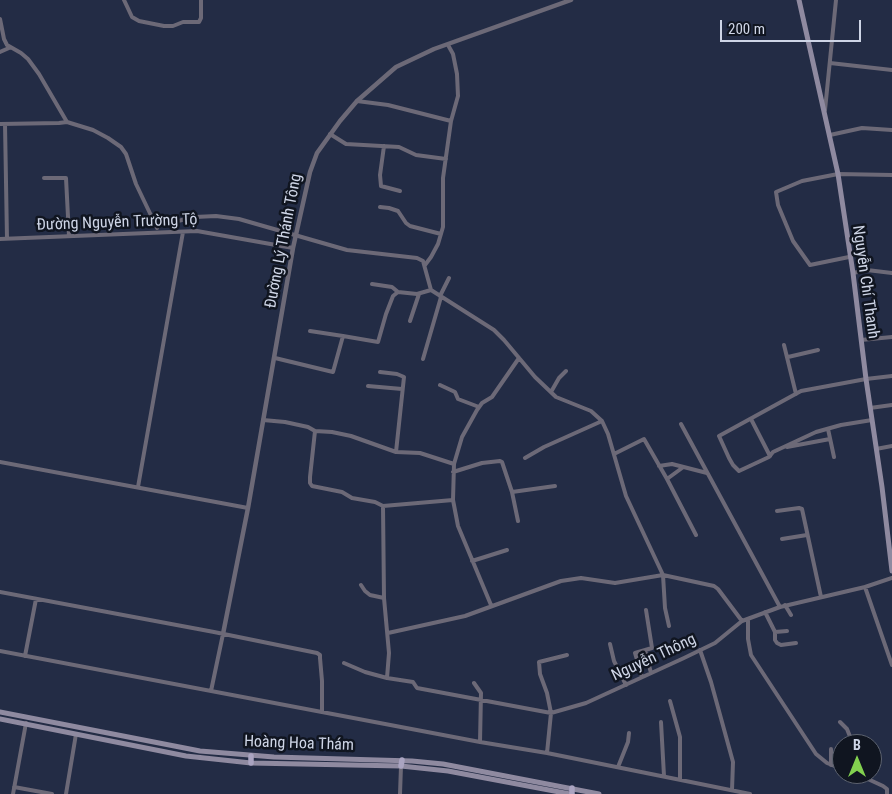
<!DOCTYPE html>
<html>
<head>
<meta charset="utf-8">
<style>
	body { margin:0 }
	#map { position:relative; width:892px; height:794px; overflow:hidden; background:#232c45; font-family:"Roboto Condensed",sans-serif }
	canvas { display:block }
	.north { position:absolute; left:832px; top:734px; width:50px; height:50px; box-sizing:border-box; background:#101520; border:1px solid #5c626f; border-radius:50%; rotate:0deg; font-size:14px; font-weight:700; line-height:20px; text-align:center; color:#ced5e6 }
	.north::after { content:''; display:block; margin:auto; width:18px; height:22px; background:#82d04f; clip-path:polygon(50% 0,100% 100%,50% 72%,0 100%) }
	.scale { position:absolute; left:720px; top:20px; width:141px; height:22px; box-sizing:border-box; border:2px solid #ced5e6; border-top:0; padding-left:6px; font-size:15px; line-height:18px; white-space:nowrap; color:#ced5e6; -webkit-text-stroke:4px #101520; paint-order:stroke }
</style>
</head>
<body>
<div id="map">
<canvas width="892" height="794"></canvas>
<div class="north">B</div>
<div class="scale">200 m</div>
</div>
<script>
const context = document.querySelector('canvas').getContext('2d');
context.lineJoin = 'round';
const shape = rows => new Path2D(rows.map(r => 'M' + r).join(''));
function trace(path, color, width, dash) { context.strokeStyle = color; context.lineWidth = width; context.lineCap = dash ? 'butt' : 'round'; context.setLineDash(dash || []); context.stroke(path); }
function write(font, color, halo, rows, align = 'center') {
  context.font = font + ' "Roboto Condensed",sans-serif'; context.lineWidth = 5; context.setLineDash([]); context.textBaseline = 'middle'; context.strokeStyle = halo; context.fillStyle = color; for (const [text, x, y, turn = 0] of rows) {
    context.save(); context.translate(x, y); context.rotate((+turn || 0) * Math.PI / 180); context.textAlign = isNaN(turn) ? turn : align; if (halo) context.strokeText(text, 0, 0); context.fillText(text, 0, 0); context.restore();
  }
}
const minor = shape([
	[124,0,132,17,139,21,164,26,173,26,183,22,199,22,201,18,201,0],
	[0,19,4,39,7,45,21,53,28,59,39,74,67,122,93,130,108,138,121,147,126,154,136,184,157,228],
	[0,52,9,48],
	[830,63,892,70],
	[357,101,388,105,451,121],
	[825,110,836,0],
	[0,124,59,123,67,122],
	[5,124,7,239],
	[330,134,346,144,399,147,416,155,446,159],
	[830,135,862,128,892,130],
	[384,146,380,175,381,186,400,191],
	[44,178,66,178,69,236],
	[380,207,389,208,398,211,406,223,410,226,441,234],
	[156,226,195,217,216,216,239,219,347,250,417,258,423,261,431,290,494,330,504,340,535,377,556,397,591,411,602,421,608,434,626,496,663,575,714,586,718,589,742,621],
	[0,239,197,231,293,248],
	[849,257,810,265,793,241,778,205,776,192,802,181,838,174,892,175],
	[425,265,431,257,438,244,443,227,443,178,451,121,458,96,457,74,453,54,448,45],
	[853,273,867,270,892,273],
	[372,284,392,287,398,292],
	[440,296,449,278],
	[410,321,419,294],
	[310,331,343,336],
	[861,340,892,337],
	[784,345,796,394],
	[788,357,818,350],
	[275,358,333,372,343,336,378,342,386,314,393,296,398,292,417,294,431,290],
	[423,359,441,297],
	[380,372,397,374,404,377,396,452],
	[440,385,455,392,458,399,479,407],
	[368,386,402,389],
	[551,392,559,378,566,371],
	[870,408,892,405],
	[751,419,770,456],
	[263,420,285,422,308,427,315,431,332,432,351,436,396,452,420,453,454,464],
	[872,420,841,425,816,432,773,452,769,457,739,471,733,465,729,458,719,436,801,391,866,379,892,376],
	[681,424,780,607],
	[828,429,834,457],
	[315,431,310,477,310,483,312,486,342,492,352,498,375,502,383,506,453,500],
	[787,447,830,439],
	[876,449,892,446],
	[614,454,644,439,667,479,696,535],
	[525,458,544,447,602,421],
	[0,462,248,508],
	[659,466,672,464,707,473],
	[453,472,482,463,500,461,502,462,512,492,518,521],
	[667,479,682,468],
	[138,487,183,232],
	[512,492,555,486],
	[383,506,384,598,389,653,387,678,413,682,417,688,551,713,586,703,684,658,715,643,742,621,780,607,865,587,892,578],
	[777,511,799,508,802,509,821,597],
	[782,539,807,535],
	[472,561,507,550],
	[361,585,365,591,370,595,384,598],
	[865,587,892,665],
	[0,592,214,632,317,653,320,655,320,658,322,681,322,712],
	[491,605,458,526,453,500,454,464,462,437,477,410,482,403,492,397,519,358],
	[785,605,791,615],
	[765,612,775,632,775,640,777,643,781,645,796,643],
	[748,619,748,639,751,655,816,754,827,763,842,769],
	[775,632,787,631],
	[388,633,465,616,561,581,581,578,615,583,663,575,665,608,669,626],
	[610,644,614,661,626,685],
	[645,650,651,673],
	[700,650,711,682,733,762,732,790],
	[0,651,480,742,547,753,750,794],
	[25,656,36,599],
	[344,663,365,672,387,678],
	[642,677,635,653,652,648,646,610],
	[474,683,481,693,480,742],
	[211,691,223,634],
	[670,701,680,737,680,779],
	[661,722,664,776],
	[840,722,847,729,853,744],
	[547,753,551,713,547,693,540,674,539,662,567,655],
	[831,765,831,749],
	[618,767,628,742,629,733],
	[857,774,883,786,887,789,887,794],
	[14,787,52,794],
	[13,794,26,723],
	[66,794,76,734],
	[400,794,401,766]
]);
const tertiary = shape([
	[223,634,248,508,293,248,310,172,317,153,340,121,357,101,396,67,434,49,571,0]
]);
const secondary = shape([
	[799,0,838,174,853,273,866,379,882,487,892,571],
	[0,712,200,751,274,757,412,761,443,764,599,794],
	[0,719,186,756,251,763,401,766,448,771,570,794]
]);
const primary = shape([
	[251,763,251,756],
	[401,766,402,760],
	[572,788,572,794]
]);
const streetNames = [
	["Đường Nguyễn Trường Tộ",117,223,-2],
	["Đường Lý Thánh Tông",284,241,-79],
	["Nguyễn Chí Thanh",865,282,82],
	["Nguyễn Thông",654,658,-25],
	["Hoàng Hoa Thám",299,744,2]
];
trace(minor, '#6c6977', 4);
trace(tertiary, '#6c6977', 4.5);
trace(secondary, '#8f8aa0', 5);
trace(primary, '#aaa4c1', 5.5);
write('16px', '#ced5e6', '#101520', streetNames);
</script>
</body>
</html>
